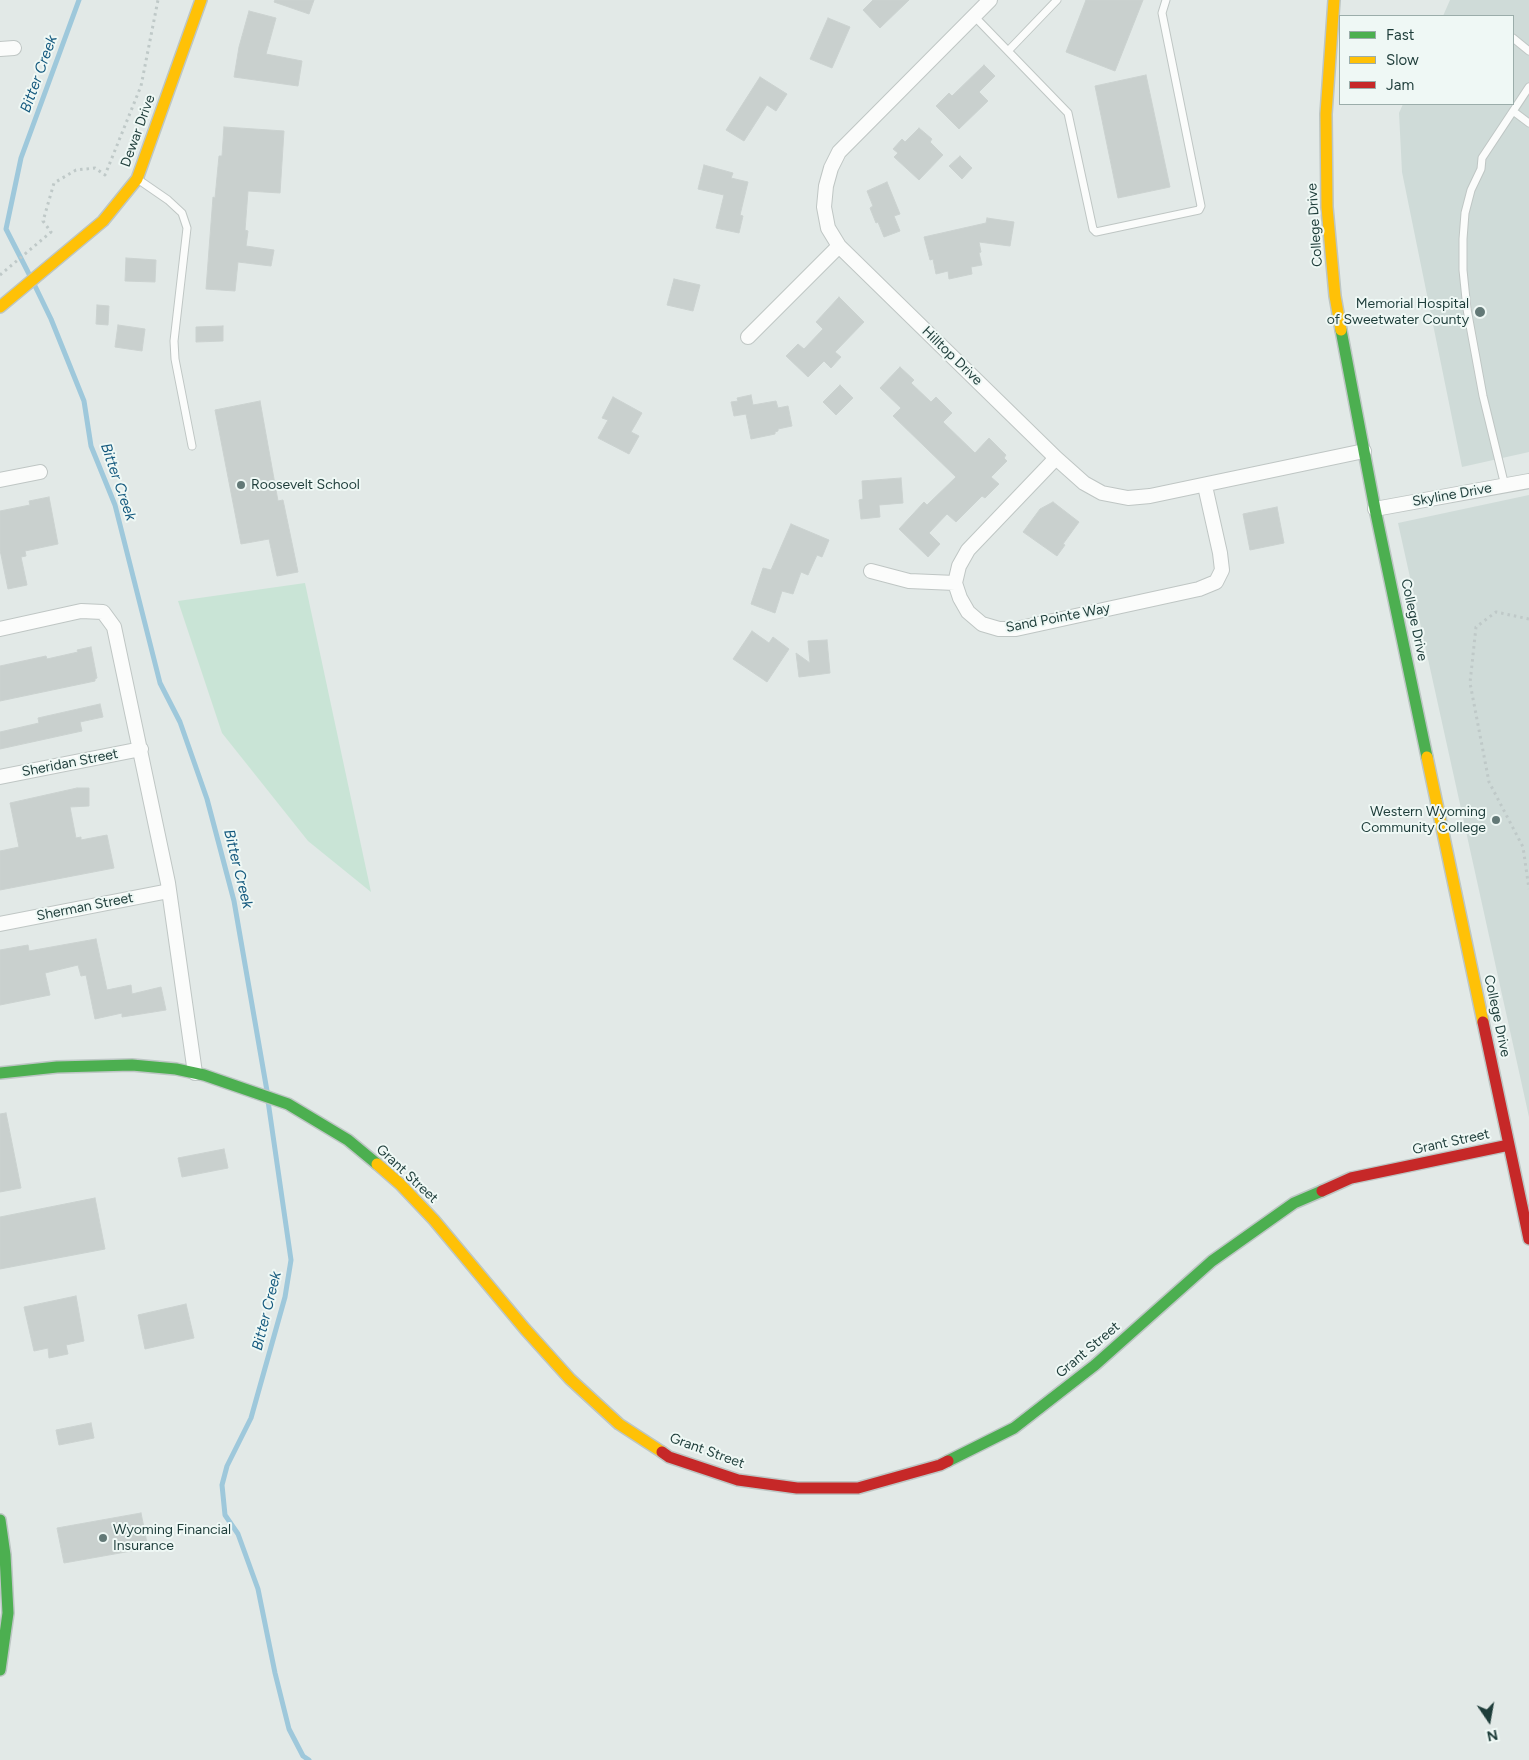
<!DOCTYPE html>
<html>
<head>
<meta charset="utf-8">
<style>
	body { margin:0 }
	#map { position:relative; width:1529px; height:1760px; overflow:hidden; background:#e2e9e7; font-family:Figtree,sans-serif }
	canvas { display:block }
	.legend { position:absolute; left:1339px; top:15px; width:175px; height:90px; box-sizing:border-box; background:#eff8f5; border:1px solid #9badaa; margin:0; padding:6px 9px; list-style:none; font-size:15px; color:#1e3d3a }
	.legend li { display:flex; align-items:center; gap:10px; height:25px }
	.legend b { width:25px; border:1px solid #9badaa }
	.north { position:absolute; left:1464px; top:1695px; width:50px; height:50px; -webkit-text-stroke:4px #eff8f5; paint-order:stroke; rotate:168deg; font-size:14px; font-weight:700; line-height:20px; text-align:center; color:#1e3d3a }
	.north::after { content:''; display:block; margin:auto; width:18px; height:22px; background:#1e3d3a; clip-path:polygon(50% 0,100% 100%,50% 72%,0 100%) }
</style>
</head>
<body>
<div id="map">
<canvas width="1529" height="1760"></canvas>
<ul class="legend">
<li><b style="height:6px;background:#4caf50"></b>Fast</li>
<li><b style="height:6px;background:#ffc107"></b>Slow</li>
<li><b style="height:6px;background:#c62828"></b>Jam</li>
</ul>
<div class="north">N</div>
</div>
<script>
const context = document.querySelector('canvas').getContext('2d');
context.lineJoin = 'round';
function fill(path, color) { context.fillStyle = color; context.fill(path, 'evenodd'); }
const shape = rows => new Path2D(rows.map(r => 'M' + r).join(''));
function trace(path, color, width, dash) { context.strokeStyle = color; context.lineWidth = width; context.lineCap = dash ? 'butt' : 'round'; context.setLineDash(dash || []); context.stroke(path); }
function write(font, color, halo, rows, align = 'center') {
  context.font = font + ' Figtree,sans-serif'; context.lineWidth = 4; context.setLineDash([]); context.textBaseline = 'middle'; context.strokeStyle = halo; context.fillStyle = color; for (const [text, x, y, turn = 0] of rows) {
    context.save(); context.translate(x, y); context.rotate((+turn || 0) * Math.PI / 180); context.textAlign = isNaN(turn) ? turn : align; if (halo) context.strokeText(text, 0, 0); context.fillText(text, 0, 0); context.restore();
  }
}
const built = shape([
	[1450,0,1529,0,1529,452,1462,467,1402,172,1399,113,1403,104,1513,104,1513,16,1443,16],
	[1529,495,1529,1117,1398,523]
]);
const green = shape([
	[305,583,371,892,308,841,222,733,178,601]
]);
const stream = shape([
	[30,276,6,229,21,158,79,0],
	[35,286,51,319,84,401,91,446,115,505,160,683,180,722,207,799,234,901,267,1091],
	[268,1101,291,1260,285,1297,251,1418,227,1466,222,1485,225,1515,238,1534,258,1589,275,1673,289,1729,303,1756,309,1760]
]);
const building = shape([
	[275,0,314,0,309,14,274,2,275,0],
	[873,0,909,0,880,28,863,10,873,0],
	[1086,0,1143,0,1115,71,1066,52,1086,0],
	[249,11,276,18,266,54,302,61,298,86,234,77,239,47,249,11],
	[828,18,850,27,832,68,810,59,828,18],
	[984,65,995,76,979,92,988,101,959,129,936,106,949,93,952,96,984,65],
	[1146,75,1170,187,1118,198,1095,86,1146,75],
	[760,77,787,94,776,111,767,105,744,141,726,130,760,77],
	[224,127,284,131,280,193,248,191,245,230,248,231,246,246,274,250,271,266,238,262,235,291,206,289,213,197,215,198,219,156,222,156,224,127],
	[919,128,932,139,930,142,943,155,919,180,894,157,898,153,893,149,902,139,905,142,919,128],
	[960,156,972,168,962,179,949,166,960,156],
	[704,165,733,173,731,178,748,182,740,215,743,216,739,233,716,228,724,195,698,189,704,165],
	[887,182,900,214,894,216,900,231,884,237,878,222,876,223,870,208,873,206,867,191,887,182],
	[987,218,1014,222,1010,246,979,242,981,252,979,253,982,265,971,267,972,274,949,279,948,271,936,274,933,259,930,260,924,237,986,223,987,218],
	[126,258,156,260,155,282,125,281,126,258],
	[674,279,700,285,693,311,667,305,674,279],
	[839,297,864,322,835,352,841,357,831,368,824,361,808,377,786,356,798,344,804,349,823,329,816,322,839,297],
	[97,305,109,306,108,325,96,324,97,305],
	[118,325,145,329,142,351,115,347,118,325],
	[223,326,223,341,196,342,196,327,223,326],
	[900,367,914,380,911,383,931,402,936,397,952,413,943,422,975,453,989,438,1006,455,1004,458,1007,461,991,477,999,484,985,498,982,496,956,522,947,514,929,533,940,544,928,557,899,529,924,502,927,505,956,477,893,416,901,408,880,388,900,367],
	[840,385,853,398,836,415,823,402,840,385],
	[751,395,753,405,776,401,778,408,788,406,792,426,778,429,778,431,775,432,775,434,751,439,746,414,734,416,731,402,738,401,737,398,751,395],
	[613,397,642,413,631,432,639,436,629,454,598,438,608,420,602,418,613,397],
	[260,401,278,501,283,500,298,572,277,576,269,539,241,544,215,410,260,401],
	[901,478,903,503,879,505,880,517,861,519,859,500,863,499,862,481,901,478],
	[49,497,58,544,25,551,26,556,21,557,27,585,8,589,0,550,0,511,30,505,29,501,49,497],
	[1053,502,1079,522,1063,544,1065,545,1057,556,1023,532,1040,509,1053,502],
	[1277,507,1284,543,1250,550,1243,514,1277,507],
	[791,524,829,540,822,557,817,555,808,575,801,572,793,594,782,591,775,613,751,604,763,568,771,570,791,524],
	[752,631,769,643,773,637,789,649,767,682,733,659,752,631],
	[827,640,830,673,799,677,796,653,810,663,808,641,827,640],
	[91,647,97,678,95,679,95,681,0,701,0,666,46,656,47,659,78,652,77,650,91,647],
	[100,704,103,717,80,722,82,731,0,749,0,732,39,723,38,718,100,704],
	[77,788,89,788,89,806,70,807,76,838,81,837,81,840,107,835,114,868,0,890,0,851,19,847,10,803,77,788],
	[96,939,107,990,131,985,132,994,161,987,166,1010,122,1017,122,1013,95,1019,86,975,81,976,78,965,45,973,50,995,0,1005,0,950,28,945,29,951,96,939],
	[6,1113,21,1188,0,1192,0,1114,6,1113],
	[224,1149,228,1168,182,1177,178,1158,224,1149],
	[95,1198,105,1249,0,1269,0,1217,95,1198],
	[76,1296,84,1341,66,1345,68,1354,49,1358,48,1348,34,1351,24,1307,76,1296],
	[186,1304,194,1338,145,1349,138,1315,186,1304],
	[91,1423,94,1438,59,1445,56,1430,91,1423],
	[141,1513,148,1548,64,1563,57,1528,141,1513]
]);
const path = shape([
	[0,275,51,232,43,221,54,183,76,170,95,168,105,175,141,86,158,0],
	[1529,619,1496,612,1476,627,1470,683,1489,782,1523,847,1529,889]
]);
const lane = shape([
	[974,16,1068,113,1093,229,1096,232,1199,210,1201,206,1162,13,1166,0],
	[1513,38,1529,51],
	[1008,51,1057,0],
	[1513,111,1529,123],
	[139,180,168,200,182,213,187,228,174,341,175,359,192,446],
	[1505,486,1483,396,1467,309,1463,270,1463,239,1465,213,1471,190,1481,169,1482,158,1529,87]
]);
const street = shape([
	[990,0,839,152,831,168,826,186,824,207,828,228,839,246,1056,458,1084,483,1102,493,1128,498,1150,496,1364,451],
	[0,49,14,48],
	[748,337,839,246],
	[1056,458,968,550,959,566,955,583,960,598,968,612,982,624,999,629,1016,629,1199,589,1216,582,1222,570,1220,553,1205,486],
	[0,480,40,472],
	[1375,509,1529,481],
	[871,571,909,581,955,583],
	[0,629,81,611,103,612,114,627,168,883,195,1073],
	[0,777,141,749],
	[0,924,169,891]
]);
const fast = shape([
	[1341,330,1375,509,1427,757],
	[0,1073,57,1067,132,1065,176,1069,204,1075,288,1104,348,1140,377,1164],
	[948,1461,1014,1428,1095,1365,1212,1261,1294,1203,1322,1191],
	[0,1520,5,1555,8,1613,0,1670]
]);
const slow = shape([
	[1334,0,1326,114,1327,207,1335,296,1341,330],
	[0,307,103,221,137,179,201,0],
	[1427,757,1483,1022],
	[377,1164,400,1184,434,1220,525,1329,570,1379,619,1424,662,1452]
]);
const jam = shape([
	[1483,1022,1529,1239],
	[1322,1191,1351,1178,1509,1145],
	[662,1452,669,1457,738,1480,797,1488,858,1488,940,1465,948,1461]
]);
const markers = [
	[1480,312,6,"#637977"],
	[241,485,5,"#637977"],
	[1496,820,5,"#637977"],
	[103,1538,5,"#637977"]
];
const streetNames = [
	["Dewar Drive",138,131,-70],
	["College Drive",1315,225,-94],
	["Hilltop Drive",952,356,44],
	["Skyline Drive",1452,495,-10],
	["Sand Pointe Way",1058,618,-11],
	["College Drive",1414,620,78],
	["Sheridan Street",70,763,-11],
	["Sherman Street",85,907,-11],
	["College Drive",1497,1016,78],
	["Grant Street",1451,1142,-12],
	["Grant Street",407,1174,43],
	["Grant Street",1088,1350,-40],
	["Grant Street",707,1451,20]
];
const poiNames = [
	["Memorial Hospital",1469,304],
	["of Sweetwater County",1469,320],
	["Roosevelt School",251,485,"left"],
	["Western Wyoming",1486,812],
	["Community College",1486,828],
	["Wyoming Financial",113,1530,"left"],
	["Insurance",113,1546,"left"]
];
const waterNames = [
	["Bitter Creek",39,74,-70],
	["Bitter Creek",118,482,71],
	["Bitter Creek",238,869,76],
	["Bitter Creek",267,1311,-76]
];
fill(built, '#cfdbd8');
fill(green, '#c9e4d6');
trace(stream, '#9ec8db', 5);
fill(building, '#c9d0ce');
trace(building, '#cbd2d0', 1);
trace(lane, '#bfc6c4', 9);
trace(street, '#bfc6c4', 16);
trace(fast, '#bdc6c4', 14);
trace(slow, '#bdc6c4', 14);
trace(jam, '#bdc6c4', 14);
trace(path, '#bfc9c8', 3, [2.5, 4]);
trace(lane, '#fbfcfb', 7);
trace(street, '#fbfcfb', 14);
trace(fast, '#4caf50', 11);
trace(slow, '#ffc107', 11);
trace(jam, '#c62828', 11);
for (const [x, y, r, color] of markers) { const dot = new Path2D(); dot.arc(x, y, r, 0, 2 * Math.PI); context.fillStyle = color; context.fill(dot); trace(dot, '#eff8f5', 2); }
write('14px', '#1e3d3a', '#eff8f5', streetNames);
write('14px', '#1e3d3a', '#eff8f5', poiNames, 'right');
write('italic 15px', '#14597e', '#eff8f5', waterNames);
</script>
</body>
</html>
